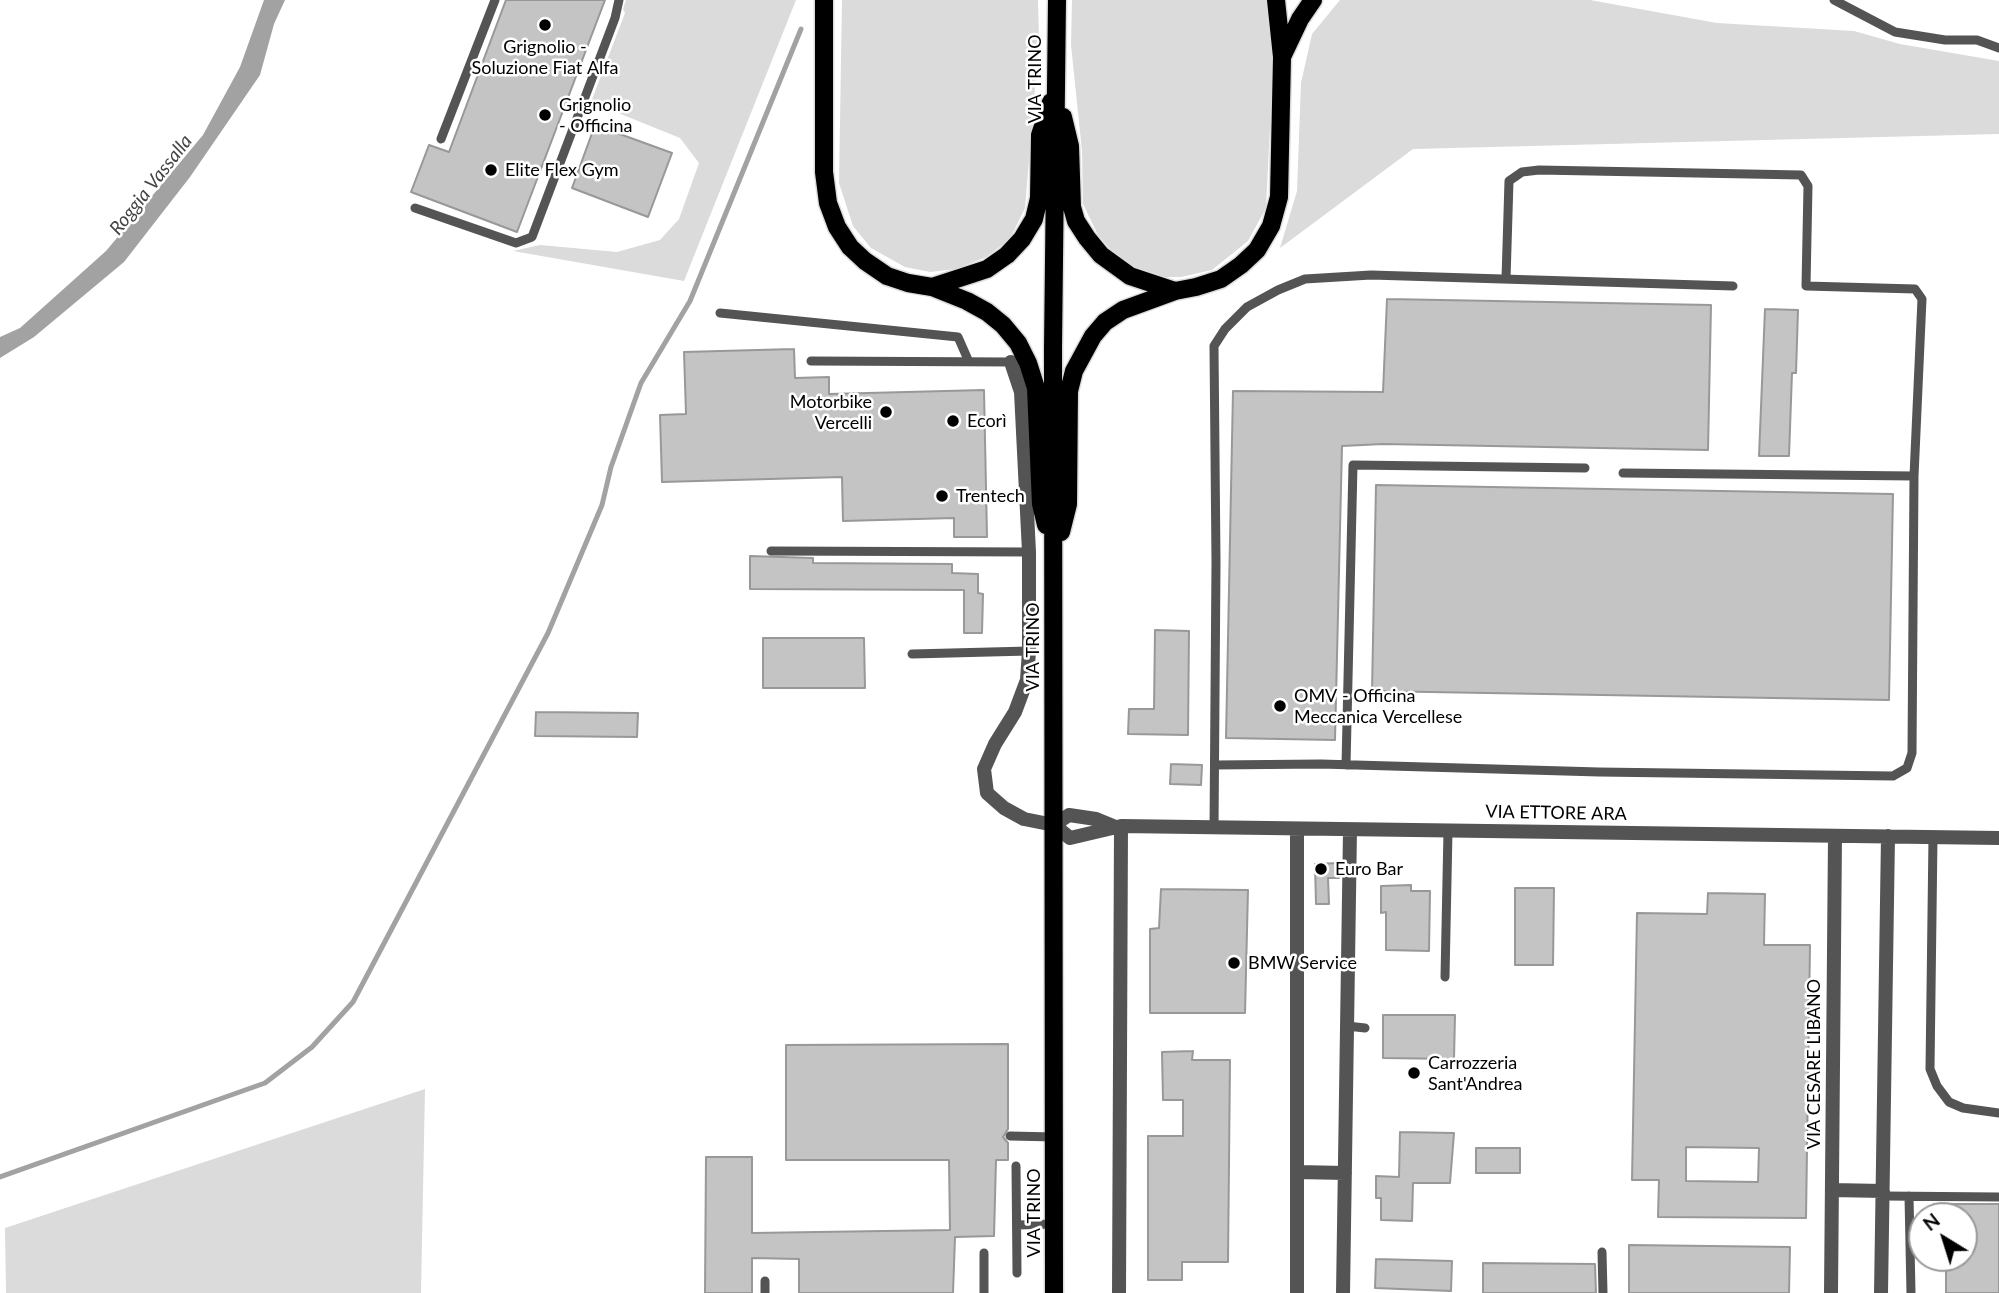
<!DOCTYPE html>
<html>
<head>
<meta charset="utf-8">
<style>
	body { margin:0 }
	#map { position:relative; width:1999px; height:1293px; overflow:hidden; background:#fff; font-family:Lato,sans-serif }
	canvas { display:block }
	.north { position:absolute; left:1908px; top:1202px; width:70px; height:70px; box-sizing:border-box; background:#fff; border:2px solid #999; border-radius:50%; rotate:322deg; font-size:19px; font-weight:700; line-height:28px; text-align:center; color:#000 }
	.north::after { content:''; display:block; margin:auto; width:24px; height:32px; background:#000; clip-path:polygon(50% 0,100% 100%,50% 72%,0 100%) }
</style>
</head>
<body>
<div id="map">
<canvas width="1999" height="1293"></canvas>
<div class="north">N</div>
</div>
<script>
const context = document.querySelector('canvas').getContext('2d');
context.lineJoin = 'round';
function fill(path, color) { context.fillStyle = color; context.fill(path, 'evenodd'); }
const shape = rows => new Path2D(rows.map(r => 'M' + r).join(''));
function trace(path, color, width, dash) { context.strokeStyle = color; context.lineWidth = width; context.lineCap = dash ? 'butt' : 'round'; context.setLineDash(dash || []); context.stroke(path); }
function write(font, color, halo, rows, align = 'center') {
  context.font = font + ' Lato,sans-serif'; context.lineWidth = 5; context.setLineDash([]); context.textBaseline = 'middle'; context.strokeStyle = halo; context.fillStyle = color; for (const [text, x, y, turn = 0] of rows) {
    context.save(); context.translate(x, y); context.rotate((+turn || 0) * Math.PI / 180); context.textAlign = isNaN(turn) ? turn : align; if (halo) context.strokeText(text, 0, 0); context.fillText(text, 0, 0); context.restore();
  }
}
const green = shape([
	[626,0,796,0,684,281,513,251,540,245,617,252,660,240,679,219,699,163,680,138,591,102,625,13,623,9],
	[842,0,1038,0,1039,40,1025,208,1010,239,986,257,956,269,930,272,905,267,871,248,853,226,839,183],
	[1072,0,1269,0,1273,63,1266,208,1248,241,1212,270,1181,277,1160,277,1125,266,1098,235,1083,204,1082,151,1071,45],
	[1340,0,1590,0,1717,23,1854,31,1900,44,1999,61,1999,134,1413,149,1280,248,1297,191,1301,83,1312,34],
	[425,1089,421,1293,6,1293,5,1228]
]);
const water = shape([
	[264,0,285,0,274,24,260,75,190,177,124,262,34,337,0,358,0,337,20,328,106,251,203,135,240,67]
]);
const stream = shape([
	[0,1177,265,1083,312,1047,353,1002,548,633,602,505,611,467,641,383,690,301,801,29]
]);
const building = shape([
	[506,0,605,0,517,232,411,192,429,145,449,152,506,0],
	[595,125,672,153,648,217,572,188,595,125],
	[1387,299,1711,305,1708,450,1383,444,1342,446,1335,740,1226,738,1233,391,1383,392,1387,299],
	[1765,309,1798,310,1796,373,1792,373,1789,456,1759,456,1765,309],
	[794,349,795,378,829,377,829,394,984,390,987,537,954,537,954,518,843,521,842,477,662,482,660,415,686,414,684,352,794,349],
	[1376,485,1893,494,1889,700,1372,691,1376,485],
	[750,556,813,558,813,563,952,564,952,573,978,574,978,593,983,594,982,633,964,633,964,590,750,589,750,556],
	[1155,630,1189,631,1188,735,1128,734,1129,709,1154,709,1155,630],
	[763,638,864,638,865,688,763,688,763,638],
	[536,712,638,713,637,737,535,736,536,712],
	[1171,764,1202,765,1201,785,1170,784,1171,764],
	[1339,863,1339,878,1328,878,1329,904,1316,904,1315,864,1339,863],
	[1411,885,1411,891,1430,891,1429,951,1386,950,1386,912,1381,913,1381,886,1411,885],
	[1515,888,1554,888,1553,965,1515,965,1515,888],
	[1161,889,1248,890,1245,1013,1150,1013,1150,929,1159,928,1161,889],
	[1708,893,1765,894,1764,945,1810,945,1806,1218,1658,1217,1659,1180,1632,1180,1637,913,1707,914,1708,893],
	[1686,1147,1759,1148,1758,1182,1686,1181,1686,1147],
	[1383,1015,1455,1015,1454,1059,1383,1058,1383,1015],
	[1008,1044,1008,1129,1003,1137,1008,1143,1008,1160,996,1160,994,1236,955,1237,953,1293,799,1293,799,1259,752,1258,752,1293,705,1293,706,1157,752,1157,752,1233,950,1230,949,1160,786,1160,786,1045,1008,1044],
	[1193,1051,1192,1060,1230,1060,1228,1262,1182,1262,1182,1280,1148,1280,1148,1136,1183,1136,1183,1100,1163,1100,1162,1052,1193,1051],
	[1400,1132,1454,1133,1450,1183,1413,1183,1412,1221,1381,1220,1381,1198,1376,1198,1376,1176,1399,1177,1400,1132],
	[1476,1148,1520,1148,1520,1173,1476,1173,1476,1148],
	[1947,1204,1999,1204,1999,1293,1946,1293,1946,1258,1964,1258,1964,1216,1947,1216,1947,1204],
	[1629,1245,1790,1247,1789,1293,1629,1293,1629,1245],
	[1376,1259,1452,1261,1451,1291,1375,1288,1376,1259],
	[1483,1263,1595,1264,1596,1293,1483,1293,1483,1263]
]);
const lane = shape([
	[1834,0,1895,32,1945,40,1977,40,1999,48],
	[441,139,495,0],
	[415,208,516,243,532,237,615,18,619,0],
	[720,313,958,337,969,362],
	[811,361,1011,362],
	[1623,473,1914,476],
	[771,551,1029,552],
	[912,654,1029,651],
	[1215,765,1321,764,1599,772,1893,776,1907,768,1912,753,1914,476,1922,299,1915,289,1806,286,1808,186,1801,175,1539,170,1522,172,1509,181,1506,279],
	[1346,765,1353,465,1585,468],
	[1214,829,1216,562,1214,346,1225,329,1247,307,1278,290,1305,279,1371,275,1733,286],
	[1933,837,1930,1069,1937,1086,1949,1102,1963,1108,1999,1113],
	[1445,977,1448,831],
	[1347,1026,1365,1028],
	[1010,1136,1055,1137],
	[1016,1166,1017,1273],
	[1883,1196,1999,1197],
	[1909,1196,1911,1293],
	[1017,1225,1055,1224],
	[1602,1252,1603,1293],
	[984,1253,984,1293],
	[765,1293,765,1281]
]);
const street = shape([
	[1011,362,1021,392,1029,552,1029,651,1027,680,1015,712,995,744,984,769,987,793,1004,808,1024,819,1054,825,1070,838,1121,826,1999,838],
	[1054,825,1069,815,1096,819,1113,826],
	[1297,830,1297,1293],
	[1297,1172,1345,1173],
	[1832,1190,1883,1191],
	[1119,1293,1121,826],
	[1343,1293,1350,830],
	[1831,1293,1835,836],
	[1881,1293,1888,836]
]);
const primary = shape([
	[824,0,824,172,828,203,837,227,850,247,865,261,887,276,908,283,932,287,967,301,987,312,1003,325,1018,343,1028,363,1036,388,1041,504,1046,525],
	[1282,57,1300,19,1313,0],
	[1063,117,1070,146,1072,207,1076,221,1087,238,1101,255,1130,276,1175,291],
	[932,287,987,269,1007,255,1022,239,1034,219,1039,198,1040,135,1051,102],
	[1061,532,1068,504,1069,391,1074,371,1093,336,1105,322,1123,310,1175,291,1196,287,1221,279,1241,265,1257,250,1271,226,1279,197,1282,57,1276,0],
	[1054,1293,1053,348,1057,0]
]);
const markers = [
	[545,25,7,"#000"],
	[545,115,7,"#000"],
	[491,170,7,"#000"],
	[886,412,7,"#000"],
	[953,421,7,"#000"],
	[942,496,7,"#000"],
	[1280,706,7,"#000"],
	[1321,869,7,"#000"],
	[1234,963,7,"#000"],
	[1414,1073,7,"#000"]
];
const poiNames = [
	["Grignolio -",545,47,"center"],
	["Soluzione Fiat Alfa",545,68,"center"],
	["Grignolio",559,105],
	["- Officina",559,126],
	["Elite Flex Gym",505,170],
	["Motorbike",872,402,"right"],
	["Vercelli",872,423,"right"],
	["Ecorì",967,421],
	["Trentech",956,496],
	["OMV - Officina",1294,696],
	["Meccanica Vercellese",1294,717],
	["Euro Bar",1335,869],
	["BMW Service",1248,963],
	["Carrozzeria",1428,1063],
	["Sant'Andrea",1428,1084]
];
const streetNames = [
	["VIA TRINO",1035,79,-90],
	["VIA TRINO",1033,647,-90],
	["VIA ETTORE ARA",1556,813,1],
	["VIA CESARE LIBANO",1814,1064,-90],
	["VIA TRINO",1034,1213,-90]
];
const waterNames = [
	["Roggia Vassalla",151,185,-52]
];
fill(green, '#dbdbdb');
fill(water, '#a2a2a2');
trace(stream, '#a2a2a2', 5);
fill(building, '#c4c4c4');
trace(building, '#989898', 2);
trace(primary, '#dbdbdb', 21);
trace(lane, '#545454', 9);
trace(street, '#545454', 14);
trace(primary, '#000', 18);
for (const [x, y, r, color] of markers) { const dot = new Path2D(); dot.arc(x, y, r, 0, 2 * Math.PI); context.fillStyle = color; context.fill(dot); trace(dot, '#fff', 2.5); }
write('18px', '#000', '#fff', poiNames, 'left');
write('18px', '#000', '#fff', streetNames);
write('italic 19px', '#434343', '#fff', waterNames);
</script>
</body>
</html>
